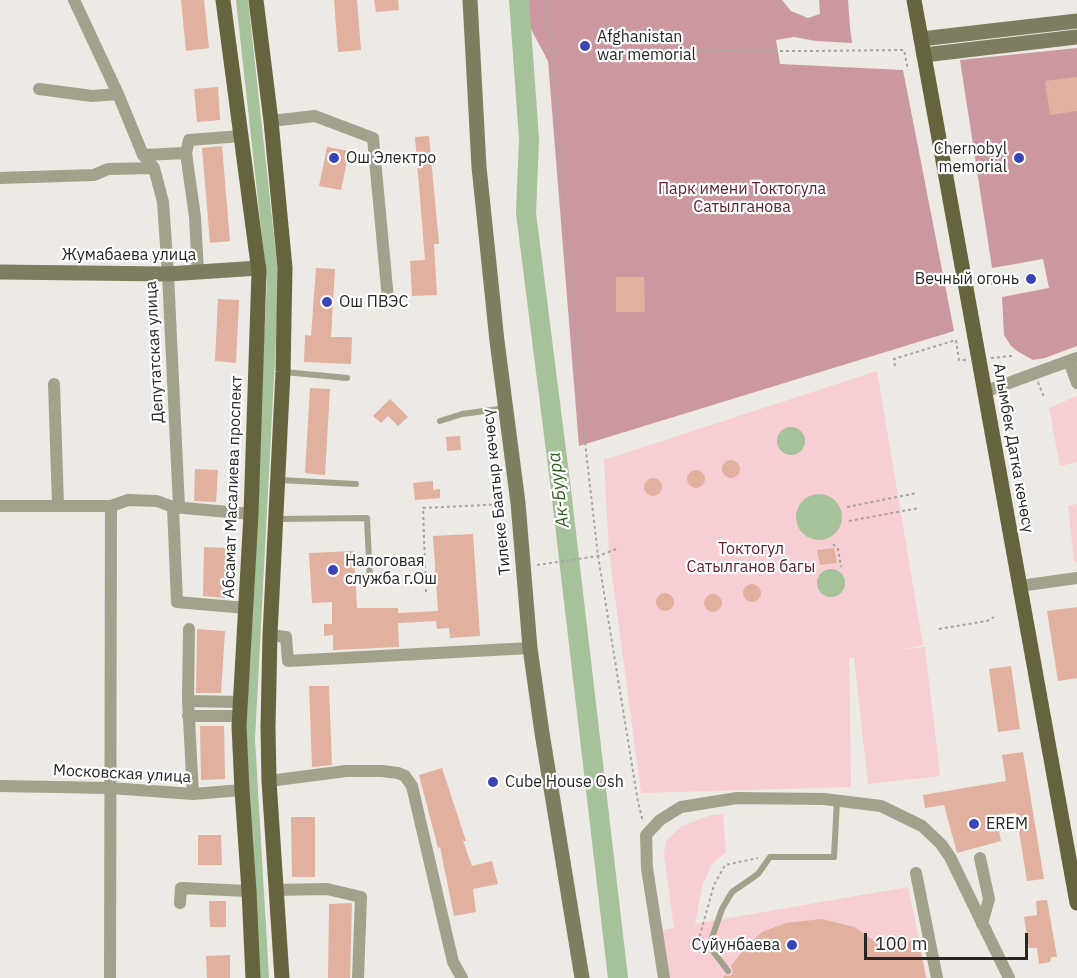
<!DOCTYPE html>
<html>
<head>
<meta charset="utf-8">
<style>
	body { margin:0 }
	#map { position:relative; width:1077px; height:978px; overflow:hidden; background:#ede9e4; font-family:"IBM Plex Sans",sans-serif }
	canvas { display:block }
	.scale { position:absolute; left:864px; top:933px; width:164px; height:27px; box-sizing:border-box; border:3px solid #272624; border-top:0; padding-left:8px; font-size:18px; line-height:21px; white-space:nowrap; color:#272624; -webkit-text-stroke:4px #fff; paint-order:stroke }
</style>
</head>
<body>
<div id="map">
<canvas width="1077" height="978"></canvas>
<div class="scale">100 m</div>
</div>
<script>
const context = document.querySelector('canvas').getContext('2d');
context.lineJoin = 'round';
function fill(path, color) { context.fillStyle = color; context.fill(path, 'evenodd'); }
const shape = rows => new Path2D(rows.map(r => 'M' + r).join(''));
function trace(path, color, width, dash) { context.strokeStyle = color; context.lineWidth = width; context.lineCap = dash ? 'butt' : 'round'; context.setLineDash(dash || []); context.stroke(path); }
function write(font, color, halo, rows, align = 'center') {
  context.font = font + ' "IBM Plex Sans",sans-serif'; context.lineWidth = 4.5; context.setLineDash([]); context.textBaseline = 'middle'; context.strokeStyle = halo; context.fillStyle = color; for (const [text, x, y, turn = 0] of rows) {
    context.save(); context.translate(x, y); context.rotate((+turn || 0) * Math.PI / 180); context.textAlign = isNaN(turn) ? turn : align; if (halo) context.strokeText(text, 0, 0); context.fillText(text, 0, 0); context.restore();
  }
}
const green = shape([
	[877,371,923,645,899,650,925,647,940,776,868,784,854,657,849,658,851,787,641,793,609,551,604,460],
	[1077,396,1077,462,1060,466,1049,408],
	[1077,504,1077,562,1074,562,1068,506],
	[723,814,726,852,712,864,702,886,695,924,908,887,927,978,670,978,662,930,674,928,664,855,666,841,682,826,711,815]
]);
const forest = shape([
	[523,0,782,0,791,11,808,18,820,14,819,0,848,0,850,27,852,43,816,41,794,37,776,40,780,64,903,70,954,331,579,446,548,61,525,18],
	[1077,48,1077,346,1045,358,1033,360,1017,351,1011,346,1004,335,1002,297,1049,288,1043,259,992,268,960,60]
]);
const water = shape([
	'777 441a14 14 0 1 1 28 0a14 14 0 1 1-28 0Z',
	'796 517a23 23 0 1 1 46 0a23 23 0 1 1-46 0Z',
	'817 583a14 14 0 1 1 28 0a14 14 0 1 1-28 0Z'
]);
const canal = shape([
	[242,0,273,282,249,739,263,978]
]);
const river = shape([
	[519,0,529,139,526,213,561,490,618,978]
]);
const building = shape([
	[181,0,204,0,209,48,186,51],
	[334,0,357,0,361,50,338,52],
	[374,0,398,0,399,10,376,12],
	[1077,77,1077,111,1050,115,1045,81],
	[218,87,220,120,197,122,194,89],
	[429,136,439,244,434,244,437,295,412,296,410,261,425,260,415,137],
	[222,146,230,241,210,243,202,148],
	[327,147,349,151,341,190,319,186],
	[316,268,335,269,331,337,352,337,351,364,304,362,305,335,311,336],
	[616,277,644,277,645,312,616,312],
	[218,299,239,300,236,363,215,361],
	[310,388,330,389,325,475,305,473],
	[390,399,408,417,398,426,388,416,381,423,373,416],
	[460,436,461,450,447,451,446,437],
	'722 469a9 9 0 1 1 18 0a9 9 0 1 1-18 0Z',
	[195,469,218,470,216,502,194,501],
	'687 479a9 9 0 1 1 18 0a9 9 0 1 1-18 0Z',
	'644 487a9 9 0 1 1 18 0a9 9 0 1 1-18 0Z',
	[433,481,433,490,440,489,440,498,415,500,413,483],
	[473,534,480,636,450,638,449,628,437,629,436,621,398,623,399,647,333,650,333,635,324,636,324,624,332,624,332,602,312,603,309,553,354,551,357,608,398,608,398,613,438,611,433,536],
	[204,547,229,548,227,598,203,596],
	[834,548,837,563,820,565,817,550],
	'743 593a9 9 0 1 1 18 0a9 9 0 1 1-18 0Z',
	'656 602a9 9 0 1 1 18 0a9 9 0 1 1-18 0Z',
	'704 603a9 9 0 1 1 18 0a9 9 0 1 1-18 0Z',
	[1077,607,1077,678,1058,681,1047,611],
	[197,629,225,631,221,693,196,693],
	[1011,666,1020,729,998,732,989,669],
	[309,686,329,686,332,765,312,767],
	[200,726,224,726,225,779,201,780],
	[1023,752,1044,879,1027,881,1016,813,996,815,1001,841,957,853,944,805,925,808,923,795,1006,781,1002,755],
	[442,768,466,841,463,841,472,866,492,861,498,884,473,889,476,912,454,916,440,847,438,848,419,775],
	[291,817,315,817,315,877,292,877],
	[198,835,221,835,222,865,198,865],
	[1047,900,1057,957,1051,957,1050,962,1039,964,1037,948,1029,948,1024,917,1037,915,1036,901],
	[209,901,226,901,226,927,210,927],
	[352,903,350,978,328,978,329,904],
	[822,919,854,927,885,948,918,939,926,978,723,978,725,975,728,976,732,975,733,971,731,966,744,949,762,932,786,923],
	[230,955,230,978,207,978,206,956]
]);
const path = shape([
	[547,0,586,451,598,556,638,802,643,822],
	[594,51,813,51,904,50,908,70],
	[991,284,1007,280],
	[991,358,1012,356],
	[895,366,894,359,956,340,959,360,967,360],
	[1038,382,1044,397],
	[847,507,917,493],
	[849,521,919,508],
	[833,544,838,549,841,567],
	[537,565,598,556,619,548],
	[426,592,423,508,506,504],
	[939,629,987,621,994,617],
	[698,942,714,885,725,865,758,858]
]);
const lane = shape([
	[284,372,347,378],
	[440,421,462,414,506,408],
	[279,480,356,484],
	[277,519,367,518,370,583],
	[728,971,709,946,722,909,732,892,758,874,770,857,834,857,837,800]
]);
const street = shape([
	[74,0,118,94,143,155,154,168,163,202,168,274,179,507],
	[39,89,92,96,118,94],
	[271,121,315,116,373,138,388,299],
	[143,155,186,153],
	[0,178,94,175,108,169,154,168],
	[198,273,195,217,186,153,189,140,242,136],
	[1069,361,1077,383],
	[54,384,58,505],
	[984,392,1077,358],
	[0,506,111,506,128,500,157,501,173,507,251,514],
	[173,507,177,602,246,608],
	[1020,586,1077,578],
	[189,629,188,701,193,794],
	[270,635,286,637,288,661,530,648],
	[188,701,240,702],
	[188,716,239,716],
	[269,781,346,771,382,771,398,773,405,776,412,786,453,962,462,978],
	[0,786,110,788,193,794,242,790],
	[980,858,989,899,982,924],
	[916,873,937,978],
	[276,890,327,889,361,897,358,978],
	[180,903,181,888,249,891],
	[110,978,111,506],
	[664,978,647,868,646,835,660,820,681,807,737,798,824,799,881,806,922,826,941,844,950,857,1009,978]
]);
const secondary = shape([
	[470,0,479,167,497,341,518,503,530,648,542,733,582,978],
	[921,39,1077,21],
	[924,55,1077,37],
	[0,272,168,274,259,268]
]);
const primary = shape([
	[223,0,259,272,251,514,239,726,242,790,249,891,253,978],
	[256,0,271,121,285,268,283,372,270,635,268,727,269,781,282,978],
	[914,0,1077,903]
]);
const markers = [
	[585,46,6,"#3944b7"],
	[334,158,6,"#3944b7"],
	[1019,158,6,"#3944b7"],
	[1031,279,6,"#3944b7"],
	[327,302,6,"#3944b7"],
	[333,570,6,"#3944b7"],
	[493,782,6,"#3944b7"],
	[974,824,6,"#3944b7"],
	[792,945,6,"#3944b7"]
];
const poiNames = [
	["Afghanistan",597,37],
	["war memorial",597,55],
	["Chernobyl",1007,149,"right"],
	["memorial",1007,167,"right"],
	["Ош Электро",346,158],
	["Вечный огонь",1019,279,"right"],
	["Ош ПВЭС",339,302],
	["Налоговая",345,561],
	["служба г.Ош",345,579],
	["Cube House Osh",505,782],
	["EREM",986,824],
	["Суйунбаева",780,945,"right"]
];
const parkNames = [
	["Парк имени Токтогула",742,189],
	["Сатылганова",742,207],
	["Токтогул",751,549],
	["Сатылганов багы",751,567]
];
const streetNames = [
	["Жумабаева улица",129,255],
	["Депутатская улица",155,352,-93],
	["Алымбек Датка көчөсү",1013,448,80],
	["Абсамат Масалиева проспект",233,487,-88],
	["Тилеке Баатыр көчөсү",497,492,-96],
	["Московская улица",122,774,3]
];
const waterNames = [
	["Ак-Буура",559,490,-97]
];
fill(green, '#f6ced3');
fill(forest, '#cc989f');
fill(water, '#a5c29a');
trace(canal, '#a5c29a', 12);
trace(river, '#a5c29a', 20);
fill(building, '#e2b09e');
trace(path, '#a8a5a1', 2, [3, 3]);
trace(lane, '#a2a18c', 6);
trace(street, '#a2a18c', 12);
trace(secondary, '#7f7d60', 15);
trace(primary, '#66643f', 15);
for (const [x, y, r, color] of markers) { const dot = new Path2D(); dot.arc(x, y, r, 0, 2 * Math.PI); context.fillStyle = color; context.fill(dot); trace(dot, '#fff', 2); }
write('16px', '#272624', '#fff', poiNames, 'left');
write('16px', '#612130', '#fff', parkNames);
write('16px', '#272624', '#fff', streetNames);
write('italic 18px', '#365d26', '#fff', waterNames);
</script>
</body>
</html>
